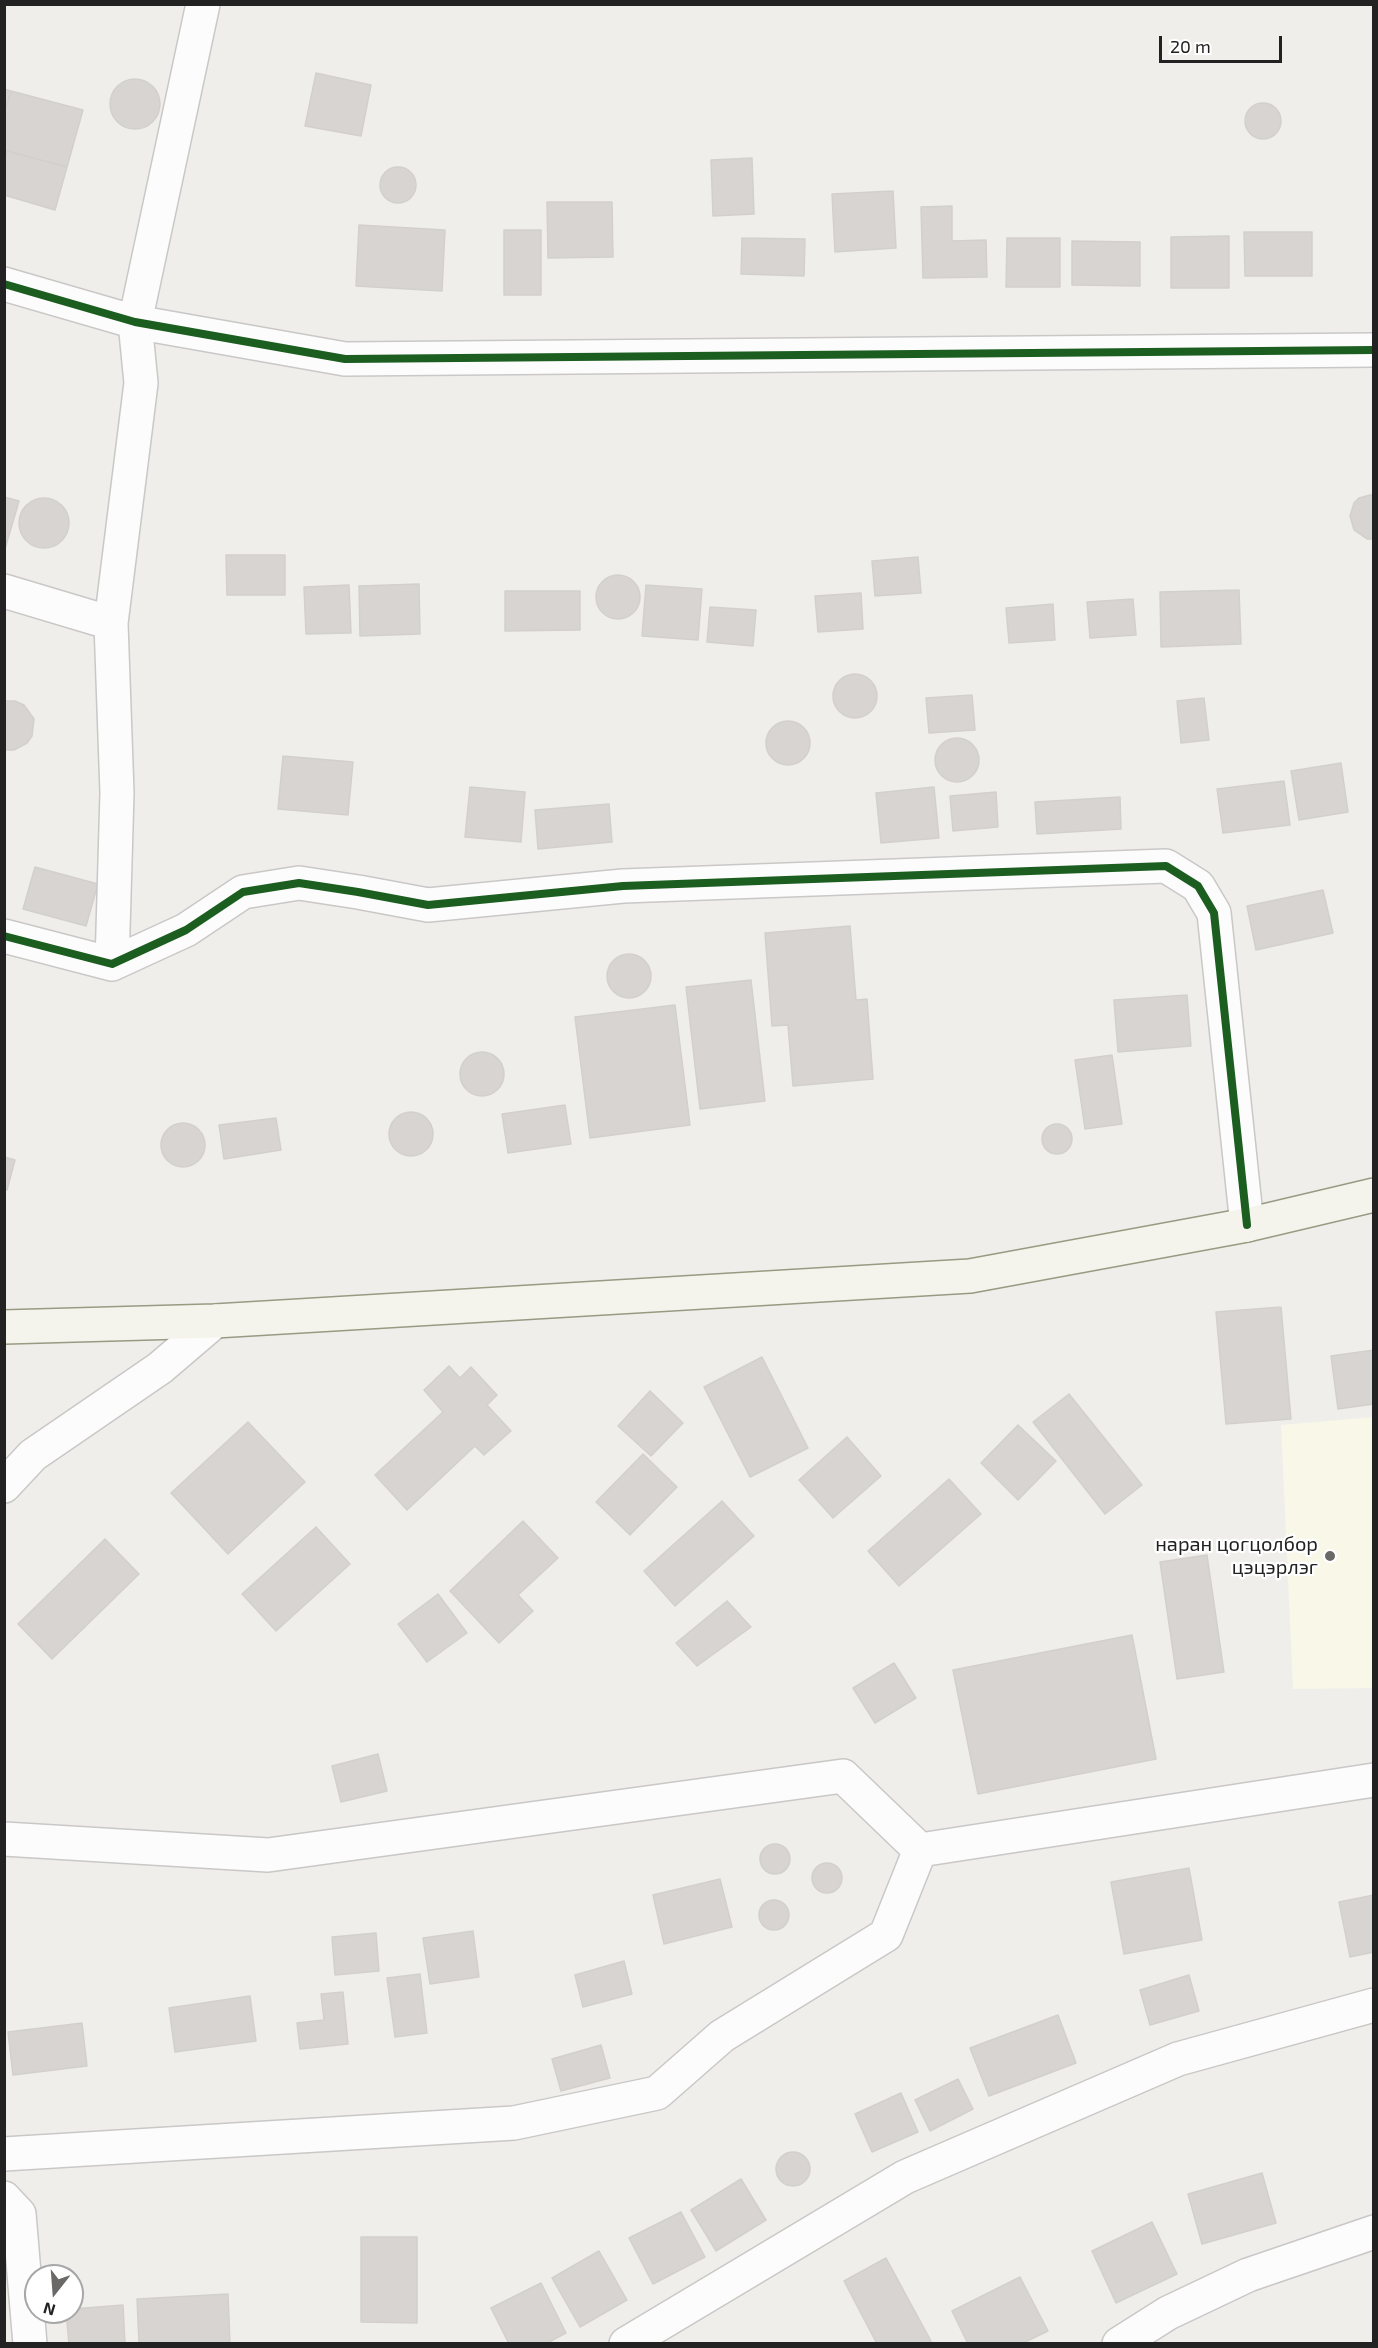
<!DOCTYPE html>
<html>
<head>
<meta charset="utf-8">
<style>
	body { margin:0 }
	#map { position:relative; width:1378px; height:2348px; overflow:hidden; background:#f0eeeb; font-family:"Exo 2",sans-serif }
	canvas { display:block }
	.frame { position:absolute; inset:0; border:6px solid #222; pointer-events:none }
	.north { position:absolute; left:24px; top:2264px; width:60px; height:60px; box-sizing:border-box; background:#fff; border:2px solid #a7a7a7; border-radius:50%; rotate:197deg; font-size:16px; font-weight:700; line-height:24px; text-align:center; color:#222 }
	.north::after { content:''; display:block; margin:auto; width:21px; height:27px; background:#6a6968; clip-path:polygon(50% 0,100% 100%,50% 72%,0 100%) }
	.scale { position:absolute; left:1159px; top:36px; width:123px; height:27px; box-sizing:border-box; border:3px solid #222; border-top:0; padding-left:8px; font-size:18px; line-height:21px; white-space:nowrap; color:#222; -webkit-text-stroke:4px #fff; paint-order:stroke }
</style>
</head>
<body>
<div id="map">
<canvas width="1378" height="2348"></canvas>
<div class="frame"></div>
<div class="north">N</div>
<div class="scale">20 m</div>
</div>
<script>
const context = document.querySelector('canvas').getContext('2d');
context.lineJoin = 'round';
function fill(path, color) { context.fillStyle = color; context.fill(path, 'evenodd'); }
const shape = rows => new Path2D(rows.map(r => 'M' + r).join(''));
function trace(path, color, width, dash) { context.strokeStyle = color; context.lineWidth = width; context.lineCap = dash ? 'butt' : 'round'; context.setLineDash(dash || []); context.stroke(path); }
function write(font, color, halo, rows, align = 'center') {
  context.font = font + ' "Exo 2",sans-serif'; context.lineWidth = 4.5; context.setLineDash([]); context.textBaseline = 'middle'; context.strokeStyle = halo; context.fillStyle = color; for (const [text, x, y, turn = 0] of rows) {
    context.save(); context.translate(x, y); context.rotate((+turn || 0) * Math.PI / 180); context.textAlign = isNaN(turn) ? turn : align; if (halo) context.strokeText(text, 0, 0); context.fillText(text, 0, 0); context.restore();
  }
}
const education = shape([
	[1373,1417,1373,1688,1293,1689,1281,1425]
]);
const building = shape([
	[316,73,371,85,361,136,305,126,316,73],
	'110 104a25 25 0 1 1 50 0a25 25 0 1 1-50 0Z',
	[4,89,11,91,4,114,4,89],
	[11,91,83,110,67,167,4,150,4,114,11,91],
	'1245 121a18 18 0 1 1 36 0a18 18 0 1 1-36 0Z',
	[7,151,67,167,55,210,4,195,4,161,7,151],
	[752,158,754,214,713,216,711,160,752,158],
	'380 185a18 18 0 1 1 36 0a18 18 0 1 1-36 0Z',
	[893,191,896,248,835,252,832,194,893,191],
	[547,202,612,202,613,257,548,258,547,202],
	[952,206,952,241,986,240,987,277,923,278,921,207,952,206],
	[359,225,445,230,442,291,356,286,359,225],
	[504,230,541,230,541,295,504,295,504,230],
	[1244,232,1312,232,1312,276,1245,276,1244,232],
	[1229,236,1229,288,1171,288,1171,237,1229,236],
	[742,238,805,239,804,276,741,274,742,238],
	[1007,238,1060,238,1060,287,1006,287,1007,238],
	[1072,241,1140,242,1140,286,1072,285,1072,241],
	[1374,494,1374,539,1367,539,1354,530,1350,516,1354,503,1359,498,1374,494],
	[4,497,19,501,5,549,4,548,4,497],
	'19 523a25 25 0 1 1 50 0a25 25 0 1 1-50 0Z',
	[226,555,285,555,285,595,227,595,226,555],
	[918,557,921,593,875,596,872,561,918,557],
	'596 597a22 22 0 1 1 44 0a22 22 0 1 1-44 0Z',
	[419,584,420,634,360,636,359,586,419,584],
	[349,585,351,633,306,634,304,587,349,585],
	[646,585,702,589,698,640,642,636,646,585],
	[1239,590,1241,644,1161,647,1160,592,1239,590],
	[505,591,580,591,580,630,505,631,505,591],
	[861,593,863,629,818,632,815,596,861,593],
	[1133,599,1136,635,1090,638,1087,602,1133,599],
	[1053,604,1055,640,1009,643,1006,608,1053,604],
	[710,607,756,610,753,646,707,642,710,607],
	'833 696a22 22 0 1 1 44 0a22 22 0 1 1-44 0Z',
	[972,695,975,730,929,733,926,698,972,695],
	[1204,698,1209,740,1181,743,1177,701,1204,698],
	[4,701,15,701,24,705,34,719,32,736,27,743,14,750,4,750,4,701],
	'766 743a22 22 0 1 1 44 0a22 22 0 1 1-44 0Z',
	'935 760a22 22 0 1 1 44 0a22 22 0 1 1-44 0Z',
	[283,756,353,762,348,815,278,809,283,756],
	[1341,763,1348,812,1299,820,1291,771,1341,763],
	[1284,781,1290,825,1223,833,1217,789,1284,781],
	[470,787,525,792,521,842,465,837,470,787],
	[934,787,939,838,881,843,876,793,934,787],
	[996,792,998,827,953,831,950,796,996,792],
	[1120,797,1121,829,1037,834,1035,802,1120,797],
	[609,804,612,842,538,849,535,810,609,804],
	[35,867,98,884,86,926,23,909,35,867],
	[1323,890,1333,933,1256,950,1247,906,1323,890],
	[850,926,856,1000,867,999,873,1079,793,1086,788,1025,772,1026,765,933,850,926],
	'607 976a22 22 0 1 1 44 0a22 22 0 1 1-44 0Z',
	[751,980,765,1101,700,1109,686,987,751,980],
	[1187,995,1191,1046,1118,1052,1114,1000,1187,995],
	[675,1005,690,1125,590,1138,575,1017,675,1005],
	'460 1074a22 22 0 1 1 44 0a22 22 0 1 1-44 0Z',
	[1112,1055,1122,1124,1085,1129,1075,1060,1112,1055],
	[565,1105,571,1144,508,1153,502,1114,565,1105],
	'389 1134a22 22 0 1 1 44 0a22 22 0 1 1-44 0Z',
	[276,1118,281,1150,224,1159,219,1125,276,1118],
	'161 1145a22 22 0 1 1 44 0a22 22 0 1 1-44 0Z',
	'1042 1139a15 15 0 1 1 30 0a15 15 0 1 1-30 0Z',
	[4,1157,15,1160,7,1190,4,1189,4,1157],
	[1281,1307,1291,1419,1226,1424,1216,1312,1281,1307],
	[1374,1350,1374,1404,1338,1409,1331,1356,1374,1350],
	[762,1357,808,1448,750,1477,704,1387,762,1357],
	[449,1366,460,1378,471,1367,497,1395,487,1405,511,1431,484,1455,475,1446,407,1510,375,1475,443,1412,424,1390,449,1366],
	[650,1391,683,1423,651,1456,618,1426,650,1391],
	[1069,1394,1142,1485,1105,1514,1033,1422,1069,1394],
	[248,1422,305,1482,228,1554,171,1493,248,1422],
	[1018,1425,1056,1461,1018,1500,981,1463,1018,1425],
	[847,1437,881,1476,833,1518,799,1480,847,1437],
	[643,1454,677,1487,630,1535,596,1502,643,1454],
	[949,1479,981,1514,899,1586,868,1551,949,1479],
	[722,1501,754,1536,675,1606,644,1571,722,1501],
	[523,1521,558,1558,518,1595,533,1611,499,1643,450,1591,523,1521],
	[316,1527,350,1564,276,1631,242,1594,316,1527],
	[105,1539,139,1574,52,1659,18,1624,105,1539],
	[1207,1555,1224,1672,1177,1679,1160,1562,1207,1555],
	[438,1594,467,1633,427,1662,398,1624,438,1594],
	[727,1601,751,1627,697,1666,676,1643,727,1601],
	[1132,1635,1156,1759,978,1794,953,1670,1132,1635],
	[894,1663,916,1698,875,1723,853,1688,894,1663],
	[378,1754,387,1791,341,1802,332,1766,378,1754],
	'760 1859a15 15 0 1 1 30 0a15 15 0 1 1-30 0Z',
	'812 1878a15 15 0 1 1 30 0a15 15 0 1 1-30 0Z',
	[1189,1868,1202,1940,1124,1954,1111,1882,1189,1868],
	[720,1879,732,1927,664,1944,653,1895,720,1879],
	[1374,1895,1374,1952,1350,1957,1339,1902,1374,1895],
	'759 1915a15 15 0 1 1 30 0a15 15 0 1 1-30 0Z',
	[473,1931,479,1977,430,1984,423,1938,473,1931],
	[376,1933,379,1971,335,1975,332,1937,376,1933],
	[624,1961,632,1994,583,2007,575,1975,624,1961],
	[420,1974,427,2033,395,2037,387,1978,420,1974],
	[1189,1975,1199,2011,1150,2025,1140,1990,1189,1975],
	[343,1992,348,2044,300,2049,297,2023,324,2020,321,1994,343,1992],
	[250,1996,256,2041,175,2052,169,2008,250,1996],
	[1058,2015,1076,2063,989,2096,970,2048,1058,2015],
	[82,2023,87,2066,13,2075,8,2032,82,2023],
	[601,2045,610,2078,561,2091,552,2059,601,2045],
	[958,2079,973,2109,930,2131,915,2100,958,2079],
	[901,2093,918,2132,872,2152,855,2114,901,2093],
	'776 2169a17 17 0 1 1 34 0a17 17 0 1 1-34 0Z',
	[1262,2173,1276,2223,1202,2244,1188,2194,1262,2173],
	[741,2179,766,2220,716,2251,691,2210,741,2179],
	[681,2212,705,2257,653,2284,629,2238,681,2212],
	[1152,2222,1177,2274,1116,2303,1092,2251,1152,2222],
	[361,2237,417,2237,417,2323,361,2322,361,2237],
	[599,2251,627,2300,580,2327,552,2278,599,2251],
	[886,2258,931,2341,928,2344,877,2344,844,2281,886,2258],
	[1020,2277,1048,2331,1021,2344,968,2344,952,2311,1020,2277],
	[541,2283,566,2333,545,2344,509,2344,491,2308,541,2283],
	[228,2294,230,2344,139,2344,137,2299,228,2294],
	[123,2305,125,2344,69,2344,66,2312,72,2312,72,2309,123,2305]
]);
const street = shape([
	[4,284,135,322,345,359,1374,350],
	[4,591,111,623],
	[4,936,112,964,186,930,243,892,299,883,358,892,428,905,623,886,1166,866,1198,886,1214,913,1247,1225],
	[112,964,117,793,111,623,141,383,135,322,203,4],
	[4,1486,33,1455,160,1368,215,1321],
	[4,1839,268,1855,843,1776,920,1850],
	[920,1850,1374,1780],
	[4,2154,514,2123,657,2093,722,2036,886,1935,920,1850],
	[4,2198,19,2214,30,2344],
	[626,2344,905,2177,1178,2059,1374,2005],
	[1119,2344,1168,2313,1248,2275,1374,2232]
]);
const secondary = shape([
	[4,1327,215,1321,970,1276,1247,1225,1374,1195]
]);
const cycleway = shape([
	[4,284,135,322,345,359,1374,350],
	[4,936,112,964,186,930,243,892,299,883,358,892,428,905,623,886,1166,866,1198,886,1214,913,1247,1225]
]);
const markers = [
	[1330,1556,6,"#6a6968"]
];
const poiNames = [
	["наран цогцолбор",1318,1544],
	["цэцэрлэг",1318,1567]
];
fill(education, '#f8f7e8');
fill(building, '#d7d4d2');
trace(building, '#d3d0cc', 1.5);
trace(street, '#c9c8c7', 36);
trace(secondary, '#999a82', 36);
trace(street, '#fdfcfc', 33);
trace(secondary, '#f4f4ed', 33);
trace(cycleway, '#1b5e20', 8);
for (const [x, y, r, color] of markers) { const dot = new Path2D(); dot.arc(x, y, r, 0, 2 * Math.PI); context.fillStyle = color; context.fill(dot); trace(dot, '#fff', 2); }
write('20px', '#222', '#fff', poiNames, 'right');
</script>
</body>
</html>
